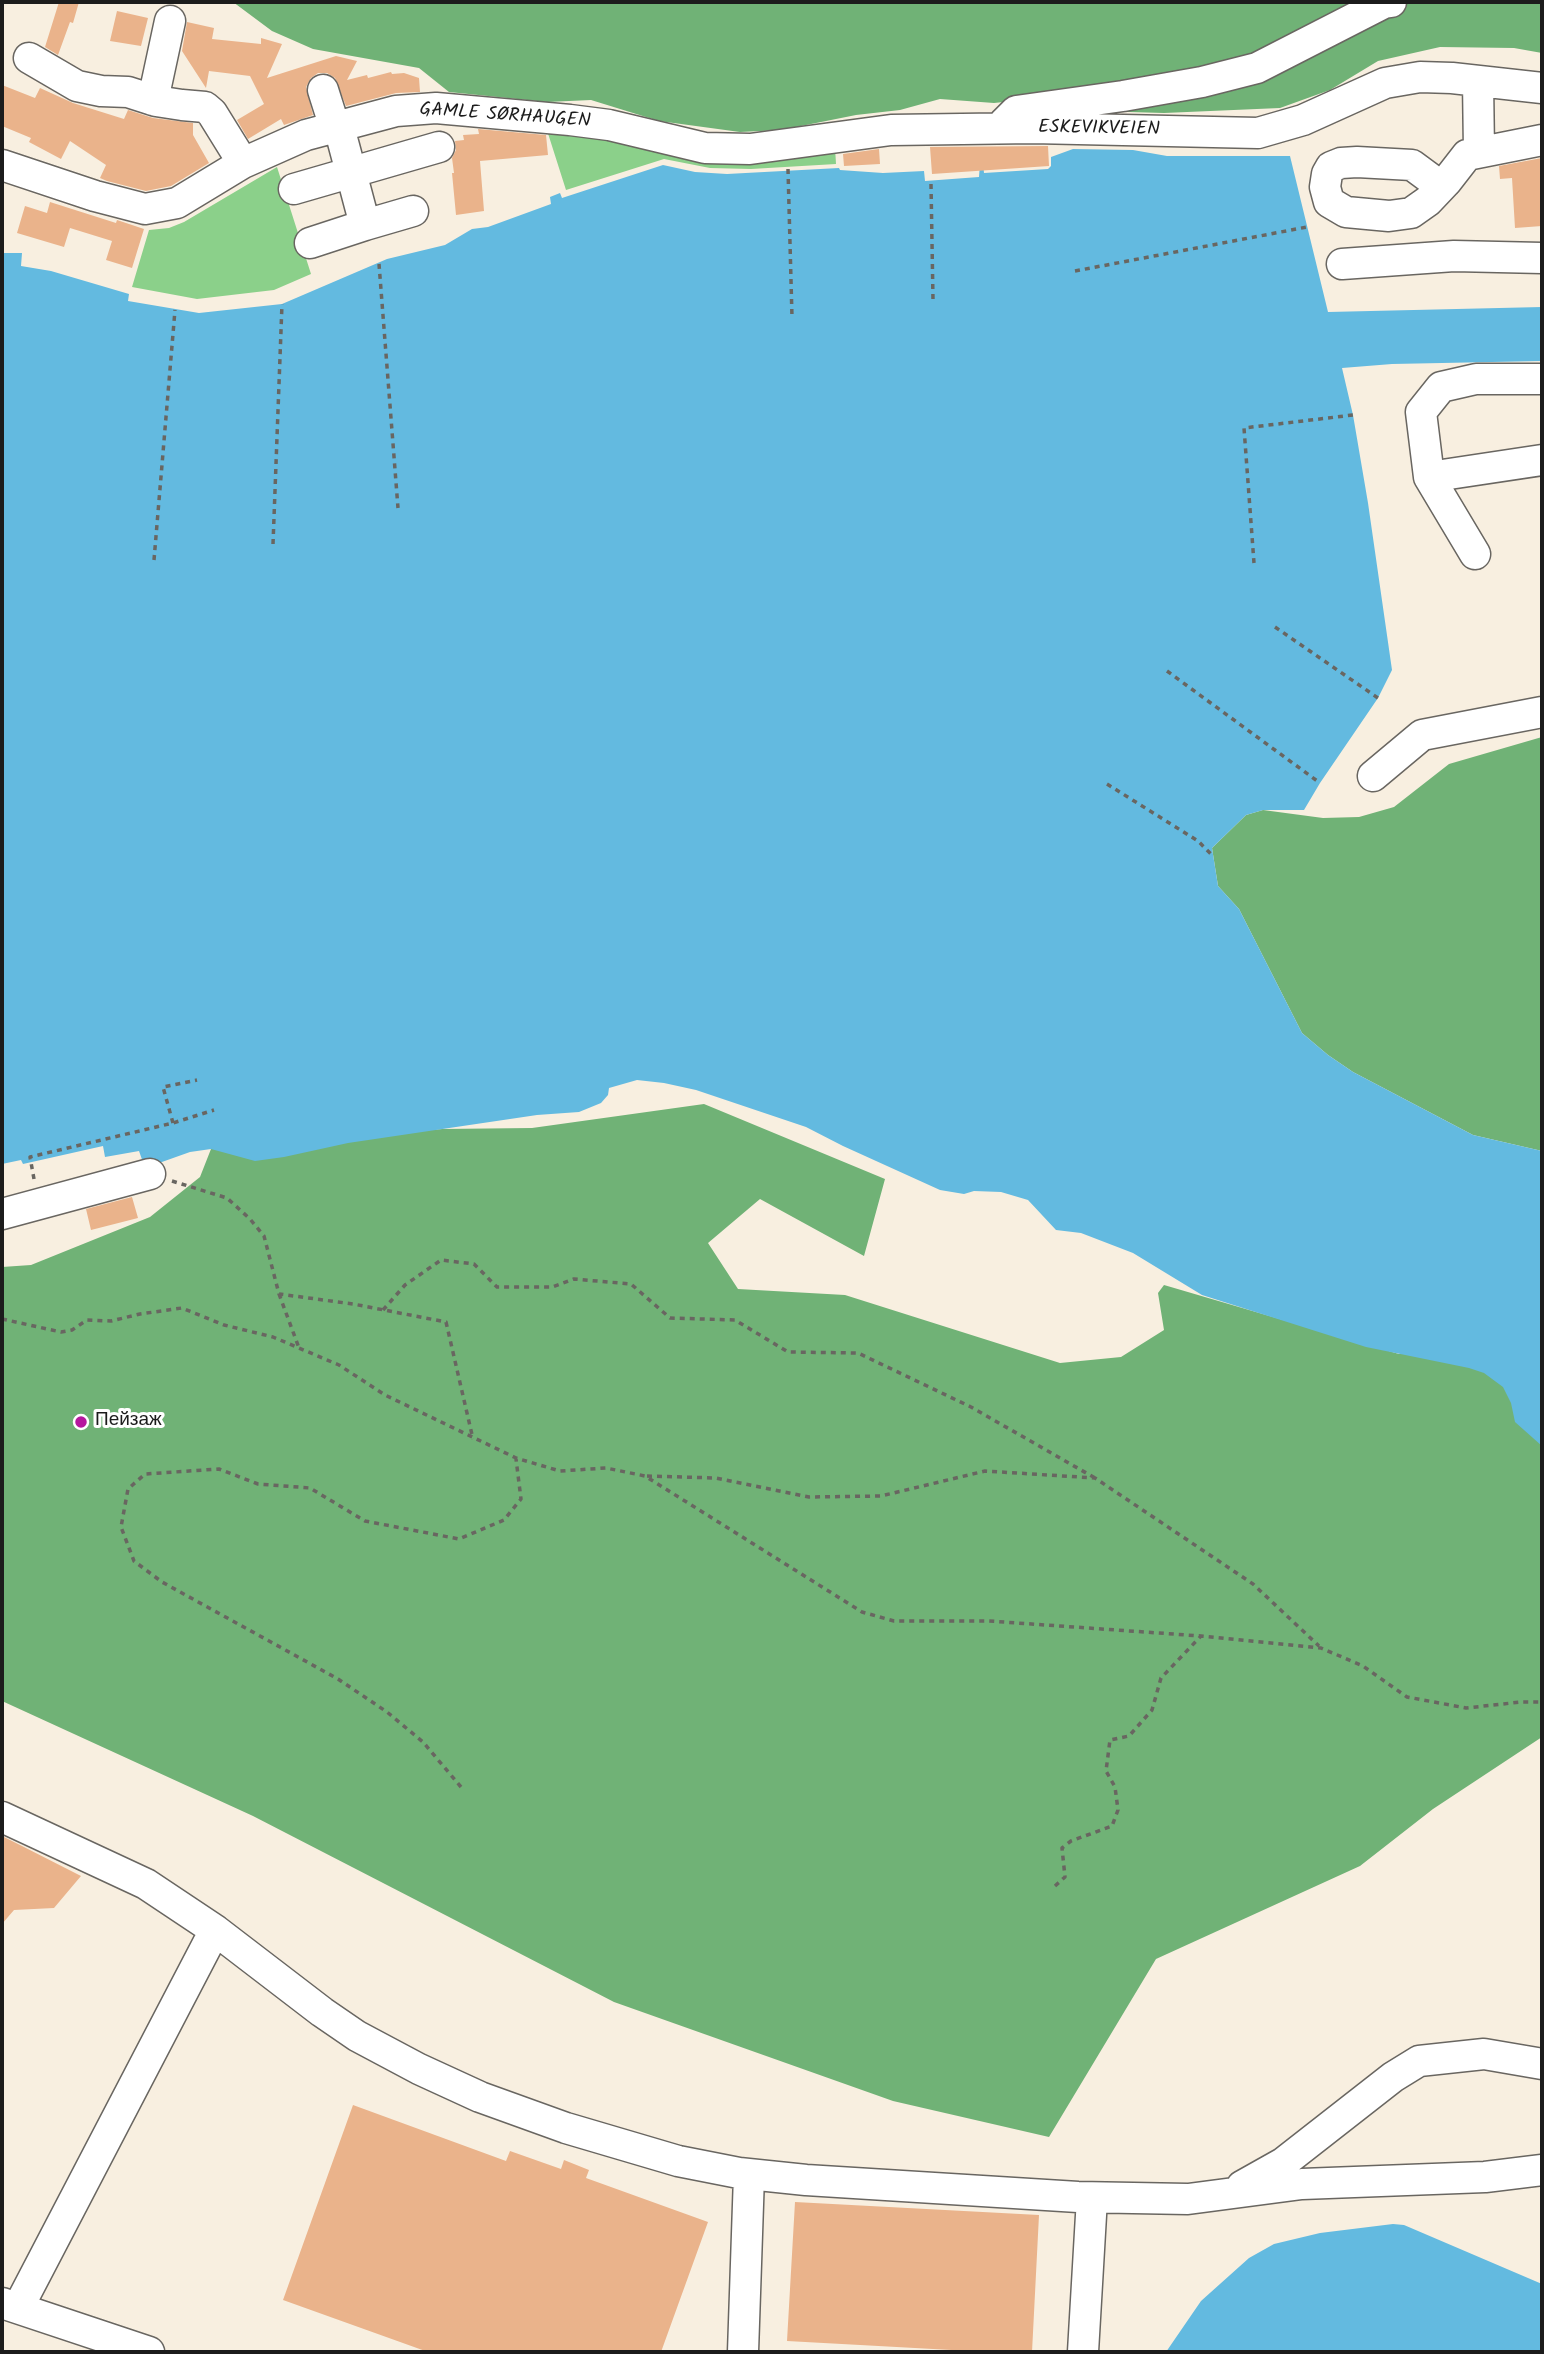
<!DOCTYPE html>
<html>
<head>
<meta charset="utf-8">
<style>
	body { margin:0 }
	#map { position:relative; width:1544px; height:2354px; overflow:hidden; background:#f8efe0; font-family:Kalam,sans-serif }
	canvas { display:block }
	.frame { position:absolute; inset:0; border:4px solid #1c1c1c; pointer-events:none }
</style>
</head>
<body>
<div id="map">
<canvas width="1544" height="2354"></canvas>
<div class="frame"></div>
</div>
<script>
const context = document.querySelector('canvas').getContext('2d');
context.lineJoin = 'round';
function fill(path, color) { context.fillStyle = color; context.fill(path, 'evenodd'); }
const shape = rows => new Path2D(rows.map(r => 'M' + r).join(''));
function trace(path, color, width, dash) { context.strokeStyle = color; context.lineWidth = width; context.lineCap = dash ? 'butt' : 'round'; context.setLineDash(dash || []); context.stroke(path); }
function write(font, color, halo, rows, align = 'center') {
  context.font = font + ' Kalam,sans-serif'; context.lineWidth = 6; context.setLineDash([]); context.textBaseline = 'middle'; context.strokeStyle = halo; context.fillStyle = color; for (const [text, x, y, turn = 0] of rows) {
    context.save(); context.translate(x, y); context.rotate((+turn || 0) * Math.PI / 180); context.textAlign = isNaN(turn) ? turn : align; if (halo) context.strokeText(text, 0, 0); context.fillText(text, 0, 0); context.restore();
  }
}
const green = shape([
	[545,124,835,147,836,164,751,169,710,168,664,159,566,190],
	[277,167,311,274,274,290,197,299,132,287,149,230,169,228,184,222]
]);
const forest = shape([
	[233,2,1542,2,1542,53,1514,48,1440,47,1378,61,1330,90,1280,108,1164,113,1096,111,1041,98,994,103,940,99,900,110,856,115,781,130,740,132,659,121,591,100,547,102,449,92,419,68,313,49,272,31],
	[1542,737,1542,1151,1473,1135,1353,1072,1328,1055,1302,1033,1239,909,1218,886,1212,848,1246,815,1263,810,1323,818,1359,817,1394,807,1449,764],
	[704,1104,885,1179,864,1256,760,1199,708,1243,738,1289,845,1295,1060,1363,1121,1357,1164,1330,1158,1293,1164,1285,1399,1354,1497,1335,1542,1390,1542,1737,1433,1809,1360,1866,1156,1959,1049,2137,893,2101,614,2002,253,1816,2,1701,2,1267,31,1265,150,1217,200,1177,211,1149,442,1129,532,1128]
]);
const water = shape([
	[1073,149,1133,150,1167,156,1290,156,1328,312,1542,307,1542,361,1392,364,1342,368,1353,415,1368,503,1392,670,1378,698,1320,783,1304,810,1263,810,1246,815,1212,848,1218,886,1239,909,1302,1033,1328,1055,1353,1072,1473,1135,1542,1151,1542,1446,1515,1422,1511,1403,1503,1387,1484,1373,1469,1368,1366,1347,1202,1295,1133,1253,1081,1233,1056,1230,1028,1200,1001,1192,974,1191,964,1194,940,1190,843,1146,806,1127,696,1090,664,1083,637,1080,609,1088,608,1095,601,1103,579,1112,537,1115,348,1143,284,1157,255,1161,211,1149,190,1152,145,1168,139,1151,105,1157,103,1146,23,1164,21,1160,2,1164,2,253,22,253,21,266,51,271,129,294,128,301,199,313,282,304,387,259,445,245,472,229,488,227,551,204,550,197,560,193,562,198,663,165,695,172,727,174,839,168,840,170,883,173,924,171,925,181,979,177,980,163,983,163,984,173,1048,169,1051,166,1051,157],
	[1393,2224,1404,2225,1542,2284,1542,2352,1166,2352,1201,2301,1249,2258,1274,2244,1320,2233]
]);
const building = shape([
	[59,2,79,2,73,23,70,22,58,55,45,47],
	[117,11,148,18,141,46,110,41],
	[187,22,214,28,212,39,261,44,261,38,282,44,267,78,336,56,357,61,347,80,367,75,368,78,391,72,392,74,404,73,419,78,420,92,396,93,346,106,335,78,327,73,318,73,311,78,306,87,313,115,284,125,281,119,248,139,237,120,264,104,250,76,209,71,206,88,182,51],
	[2,85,35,98,40,88,73,103,124,119,128,110,153,118,193,123,193,135,209,163,171,186,146,191,107,181,100,178,106,165,70,141,61,159,29,142,31,138,2,126],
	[478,129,546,135,548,155,480,161,484,211,456,215,452,173,454,173,452,158,456,150,455,141,464,140,463,135,479,134],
	[1048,146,1049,166,932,174,930,147],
	[879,149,880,164,844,166,843,154],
	[1542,158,1542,226,1515,228,1512,178,1500,179,1499,166],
	[50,202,116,223,117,220,144,229,132,268,106,260,112,241,70,228,64,247,17,233,25,206,47,213],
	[132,1197,138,1218,91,1230,86,1209],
	[2,1836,20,1845,81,1876,54,1908,14,1910,2,1924],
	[353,2105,506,2161,510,2151,561,2169,564,2160,589,2170,586,2178,708,2222,661,2352,428,2352,283,2300],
	[795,2202,1039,2215,1032,2352,988,2352,787,2341]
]);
const path = shape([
	[788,169,792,317],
	[931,184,933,300],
	[379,264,398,508],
	[1075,271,1307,227],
	[273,544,282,304],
	[154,560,175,310],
	[1254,563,1244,428,1353,415],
	[1275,627,1378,698],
	[1167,671,1320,783],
	[1107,784,1198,841,1213,856],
	[173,1123,163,1087,197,1080],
	[34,1179,30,1157,173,1123,214,1110],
	[172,1181,227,1198,250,1219,264,1236,279,1294,353,1304,446,1322,473,1439],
	[279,1294,299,1348],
	[383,1310,405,1285,441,1260,474,1264,497,1287,552,1287,574,1279,631,1284,670,1318,735,1320,788,1352,858,1353,971,1407,1095,1478],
	[2,1319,61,1332,72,1330,87,1320,111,1321,140,1314,182,1308,224,1325,273,1337,339,1365,385,1395,516,1458,560,1471,606,1468,645,1476,862,1612,894,1621,989,1621,1201,1636,1321,1648,1363,1666,1407,1697,1466,1708,1521,1702,1542,1702],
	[647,1476,716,1478,809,1497,881,1496,985,1471,1095,1478,1253,1584,1319,1646],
	[461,1787,423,1742,387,1712,338,1679,162,1582,134,1561,121,1527,128,1489,145,1474,219,1469,258,1484,310,1488,365,1521,459,1539,504,1520,521,1499,516,1459],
	[1055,1886,1065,1877,1062,1848,1071,1841,1112,1826,1118,1810,1115,1787,1106,1771,1110,1740,1129,1736,1152,1710,1161,1678,1201,1636]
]);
const minor = shape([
	[29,58,77,86,101,91,128,92,156,101,182,105,205,107,212,113,243,163],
	[1478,81,1479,152],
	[323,90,335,128],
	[153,100,170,21],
	[1004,123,1016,111,1123,96,1202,82,1257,68,1384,3,1391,2],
	[2,165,95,196,145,209,177,203,243,163,306,135,396,111,436,108,570,120,609,125,705,148,750,149,891,130,1033,128,1258,133,1303,120,1385,83,1420,77,1452,78,1542,88],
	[1446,182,1435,182,1412,165,1357,162,1341,163,1331,167,1327,174,1325,187,1329,202,1346,212,1389,216,1411,213,1428,201,1446,182,1467,155,1542,140],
	[294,189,439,147],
	[365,225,413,211],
	[310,243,365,225,339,127],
	[1342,264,1454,256,1542,258],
	[1429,477,1542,460],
	[1475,554,1429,477,1421,412,1441,387,1476,379,1542,379],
	[1373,776,1422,735,1542,712],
	[2,1214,150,1174],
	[2,1817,146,1884,215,1930,322,2012,357,2036,419,2069,480,2097,566,2128,678,2161,739,2173,806,2180,1078,2197,1188,2199,1302,2184,1485,2177,1542,2170],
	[1242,2186,1283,2163,1393,2077,1419,2061,1484,2054,1542,2064],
	[2,2303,149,2352],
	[18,2308,215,1930],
	[743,2352,749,2175],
	[1083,2352,1092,2198]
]);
const markers = [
	[81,1422,7,"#b5179e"]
];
const streetNames = [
	["GAMLE SØRHAUGEN",505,117,4],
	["ESKEVIKVEIEN",1099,130,1]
];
const poiNames = [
	["Пейзаж",95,1422]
];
fill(green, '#8bd08a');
fill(forest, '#70b276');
fill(water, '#63bae0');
fill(building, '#eab38b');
trace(minor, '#696661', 33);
trace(path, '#696661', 3.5, [5, 5]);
trace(minor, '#fff', 30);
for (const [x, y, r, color] of markers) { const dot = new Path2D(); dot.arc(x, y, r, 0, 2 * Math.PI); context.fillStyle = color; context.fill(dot); trace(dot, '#fff', 2.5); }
write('19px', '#1c1c1c', '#fff', streetNames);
write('19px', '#1c1c1c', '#fff', poiNames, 'left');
</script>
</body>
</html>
